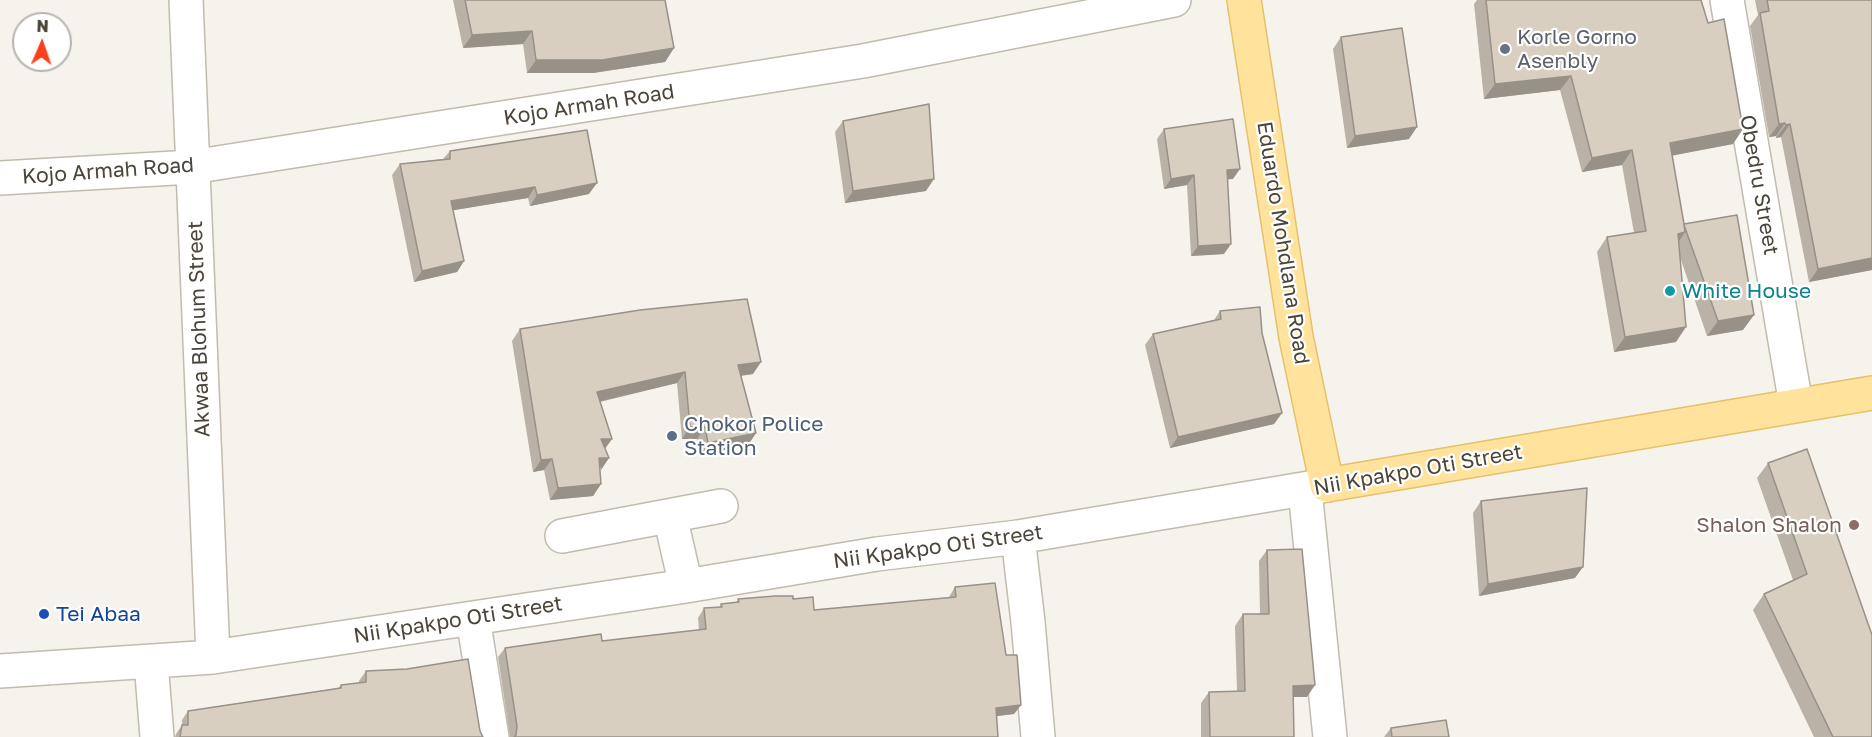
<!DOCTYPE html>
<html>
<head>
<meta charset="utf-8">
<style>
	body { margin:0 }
	#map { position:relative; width:1872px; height:737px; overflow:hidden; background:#f6f3ec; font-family:"Golos Text",sans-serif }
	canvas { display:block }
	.north { position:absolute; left:12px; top:12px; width:60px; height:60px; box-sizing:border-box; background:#fff; border:2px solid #b7b4b0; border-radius:50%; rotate:2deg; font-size:16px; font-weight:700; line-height:24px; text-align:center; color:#4b4439 }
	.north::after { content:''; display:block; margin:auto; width:21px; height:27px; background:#fc3f1d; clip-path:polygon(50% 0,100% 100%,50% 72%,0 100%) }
</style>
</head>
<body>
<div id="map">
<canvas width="1872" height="737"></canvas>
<div class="north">N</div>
</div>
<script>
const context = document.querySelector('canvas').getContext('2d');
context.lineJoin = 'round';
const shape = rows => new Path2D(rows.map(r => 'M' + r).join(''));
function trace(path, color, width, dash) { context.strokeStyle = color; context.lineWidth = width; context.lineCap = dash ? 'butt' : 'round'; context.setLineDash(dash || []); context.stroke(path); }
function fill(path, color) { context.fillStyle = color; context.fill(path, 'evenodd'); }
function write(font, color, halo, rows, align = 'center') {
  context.font = font + ' "Golos Text",sans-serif'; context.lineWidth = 4.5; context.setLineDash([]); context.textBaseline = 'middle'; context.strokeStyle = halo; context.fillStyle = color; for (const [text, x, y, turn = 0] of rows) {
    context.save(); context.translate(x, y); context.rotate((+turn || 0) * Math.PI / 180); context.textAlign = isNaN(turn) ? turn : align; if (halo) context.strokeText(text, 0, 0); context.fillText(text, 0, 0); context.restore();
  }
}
const minor = shape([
	[186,0,213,657],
	[1727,0,1796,405],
	[0,178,192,167,863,61,1174,0],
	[1305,490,1330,737],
	[670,516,686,586],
	[562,536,721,506],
	[1018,537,1028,622,1038,737],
	[473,618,492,737],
	[151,662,157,737],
	[0,671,213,657,686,586,877,554,1018,537,1327,485]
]);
const major = shape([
	[1244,0,1296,337,1327,485,1872,393]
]);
const wall = shape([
	[453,0,665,0,674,48,665,62,593,73,527,73,523,44,463,48],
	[1477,0,1701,0,1733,144,1672,155,1684,224,1743,330,1707,336,1681,260,1676,342,1614,352,1597,252,1607,237,1634,233,1622,165,1582,172,1560,90,1484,99,1474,4],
	[1755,0,1872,0,1872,270,1809,282,1781,137,1776,138,1776,136,1769,137,1750,26,1758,15],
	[1341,37,1409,139,1347,148,1333,49],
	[843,121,926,191,845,203,835,132],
	[1164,129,1233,179,1228,179,1224,254,1191,256,1187,185,1164,189,1157,139],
	[450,151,589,194,530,206,528,198,453,210,464,261,457,272,414,282,392,175,400,164,443,159],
	[1220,311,1262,333,1282,413,1274,424,1170,448,1145,345,1153,334,1214,320],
	[520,329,753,374,741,376,756,433,748,445,700,455,697,439,682,439,677,383,600,402,612,439,605,448,600,470,601,484,593,496,550,500,544,470,533,472,512,341],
	[1768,463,1872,737,1814,737,1753,610,1764,594,1793,580,1757,478],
	[1481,501,1575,578,1479,596,1473,513],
	[1267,550,1307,697,1293,697,1294,737,1201,737,1201,703,1209,692,1237,691,1235,626,1243,614,1260,614,1259,561],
	[955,587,1006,655,1021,705,1014,714,996,716,998,737,510,737,498,657,505,648,602,641,699,630,698,618,704,608,719,607,721,604,736,603,738,599,793,599,814,610,949,598,949,597],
	[366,671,480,731,483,737,175,737,176,734,182,725,182,720,188,711,338,688,341,685,359,683,359,681],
	[1391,728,1449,737,1384,737]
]);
const shadedWall = shape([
	[532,31,523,44,463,48,472,35],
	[674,48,665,62,593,73,527,73,536,60],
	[1571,76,1560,90,1484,99,1495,84],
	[1785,123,1776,136,1769,137,1779,124],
	[1790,124,1781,137,1776,138,1786,125],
	[1417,127,1409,139,1347,148,1355,136],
	[1743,129,1733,144,1660,158,1670,143],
	[1632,150,1622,165,1582,172,1592,158],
	[1240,169,1233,179,1220,180,1227,170],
	[1194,175,1187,185,1164,189,1171,179],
	[934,179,926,191,845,203,853,191],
	[597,183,589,194,530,206,537,195],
	[535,187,528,198,443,212,451,201],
	[1685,232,1675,247,1678,234],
	[1231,244,1224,254,1191,256,1198,246],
	[1872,258,1872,270,1809,282,1818,269],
	[464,261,457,272,414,282,422,271],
	[1754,315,1743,330,1707,336,1718,321],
	[1686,327,1676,342,1614,352,1625,337],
	[761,362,753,374,730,377,738,365],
	[685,372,677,383,589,404,597,392],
	[1282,413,1274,424,1170,448,1178,437],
	[690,427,705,427,697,439,682,439],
	[756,433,748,445,700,455,708,443],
	[601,439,612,439,604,450],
	[599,458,609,458,601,470],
	[552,459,544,470,533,472,541,460],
	[601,484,593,496,550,500,558,488],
	[1583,567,1575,578,1479,596,1488,584],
	[1315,685,1307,697,1285,697,1293,686],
	[1021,705,1014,714,989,717,996,708]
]);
const building = shape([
	[465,0,665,0,674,48,602,60,536,60,532,31,472,35,465,0],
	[1486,0,1701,0,1708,23,1724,19,1743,129,1670,143,1684,224,1737,215,1754,315,1718,321,1684,225,1685,232,1678,234,1686,327,1625,337,1607,237,1646,231,1632,150,1592,158,1571,76,1495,84,1486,0],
	[1767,0,1872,0,1872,258,1818,269,1790,124,1786,125,1785,123,1779,124,1760,13,1769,11,1767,0],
	[1402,28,1417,127,1355,136,1341,37,1402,28],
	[929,104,934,179,853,191,843,121,929,104],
	[1233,119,1240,169,1227,170,1231,244,1198,246,1194,175,1171,179,1164,129,1233,119],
	[587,130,597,183,537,195,535,187,451,201,464,261,422,271,400,164,450,159,450,151,587,130],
	[747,299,761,362,738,365,756,433,708,443,705,427,690,427,685,372,597,392,612,439,601,439,609,458,599,458,601,484,558,488,552,459,541,460,520,329,640,310,747,299],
	[1260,307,1262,333,1282,413,1178,437,1153,334,1221,319,1220,311,1260,307],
	[1807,449,1872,635,1872,737,1833,737,1764,594,1807,574,1768,463,1807,449],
	[1587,488,1583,567,1488,584,1481,501,1587,488],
	[1302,549,1315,685,1293,686,1294,737,1210,737,1209,692,1245,691,1243,614,1269,614,1267,550,1302,549],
	[995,583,1006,655,1017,655,1021,705,996,708,998,737,514,737,516,735,517,726,505,648,601,634,602,641,706,629,704,608,722,607,721,604,739,602,738,599,775,596,793,596,793,599,813,597,814,610,956,597,955,587,995,583],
	[468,659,480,731,483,737,180,737,182,725,188,725,188,711,341,688,341,685,366,682,366,671,407,669,468,659],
	[1446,720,1449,737,1392,737,1391,728,1446,720]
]);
const markers = [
	[1505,49,6,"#6b7280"],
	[1670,291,6,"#0f9aa8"],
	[672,436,6,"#5c6f8a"],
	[1854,525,6,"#8d6e63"],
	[44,614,6,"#1a4fb4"]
];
const worshipNames = [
	["Korle Gorno",1517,37],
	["Asenbly",1517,61]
];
const streetNames = [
	["Kojo Armah Road",589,105,-9],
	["Kojo Armah Road",108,171,-4],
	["Obedru Street",1759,185,80],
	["Eduardo Mohdlana Road",1283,243,81],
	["Akwaa Blohum Street",199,329,-92],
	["Nii Kpakpo Oti Street",1418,470,-10],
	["Nii Kpakpo Oti Street",938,547,-8],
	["Nii Kpakpo Oti Street",458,620,-9]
];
const cultureNames = [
	["White House",1682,291]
];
const serviceNames = [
	["Chokor Police",684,424],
	["Station",684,448]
];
const educationNames = [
	["Shalon Shalon",1842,525]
];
const transitNames = [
	["Tei Abaa",56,614]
];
trace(minor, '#c2bbae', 36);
trace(major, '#e6c16a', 36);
trace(minor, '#fff', 33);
trace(major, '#ffe39c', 33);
fill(wall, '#bab2a6');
fill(shadedWall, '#979187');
fill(building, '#d8cfc1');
trace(building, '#979187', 1.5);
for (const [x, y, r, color] of markers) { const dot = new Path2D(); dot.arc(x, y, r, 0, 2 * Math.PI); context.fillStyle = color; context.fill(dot); trace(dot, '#fff', 2); }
write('21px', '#5b616d', '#fff', worshipNames, 'left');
write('21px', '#4b4439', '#fff', streetNames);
write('21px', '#0d838f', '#fff', cultureNames, 'left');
write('21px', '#4e5e75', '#fff', serviceNames, 'left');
write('21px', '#785e54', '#fff', educationNames, 'right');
write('21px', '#164399', '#fff', transitNames, 'left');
</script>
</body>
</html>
